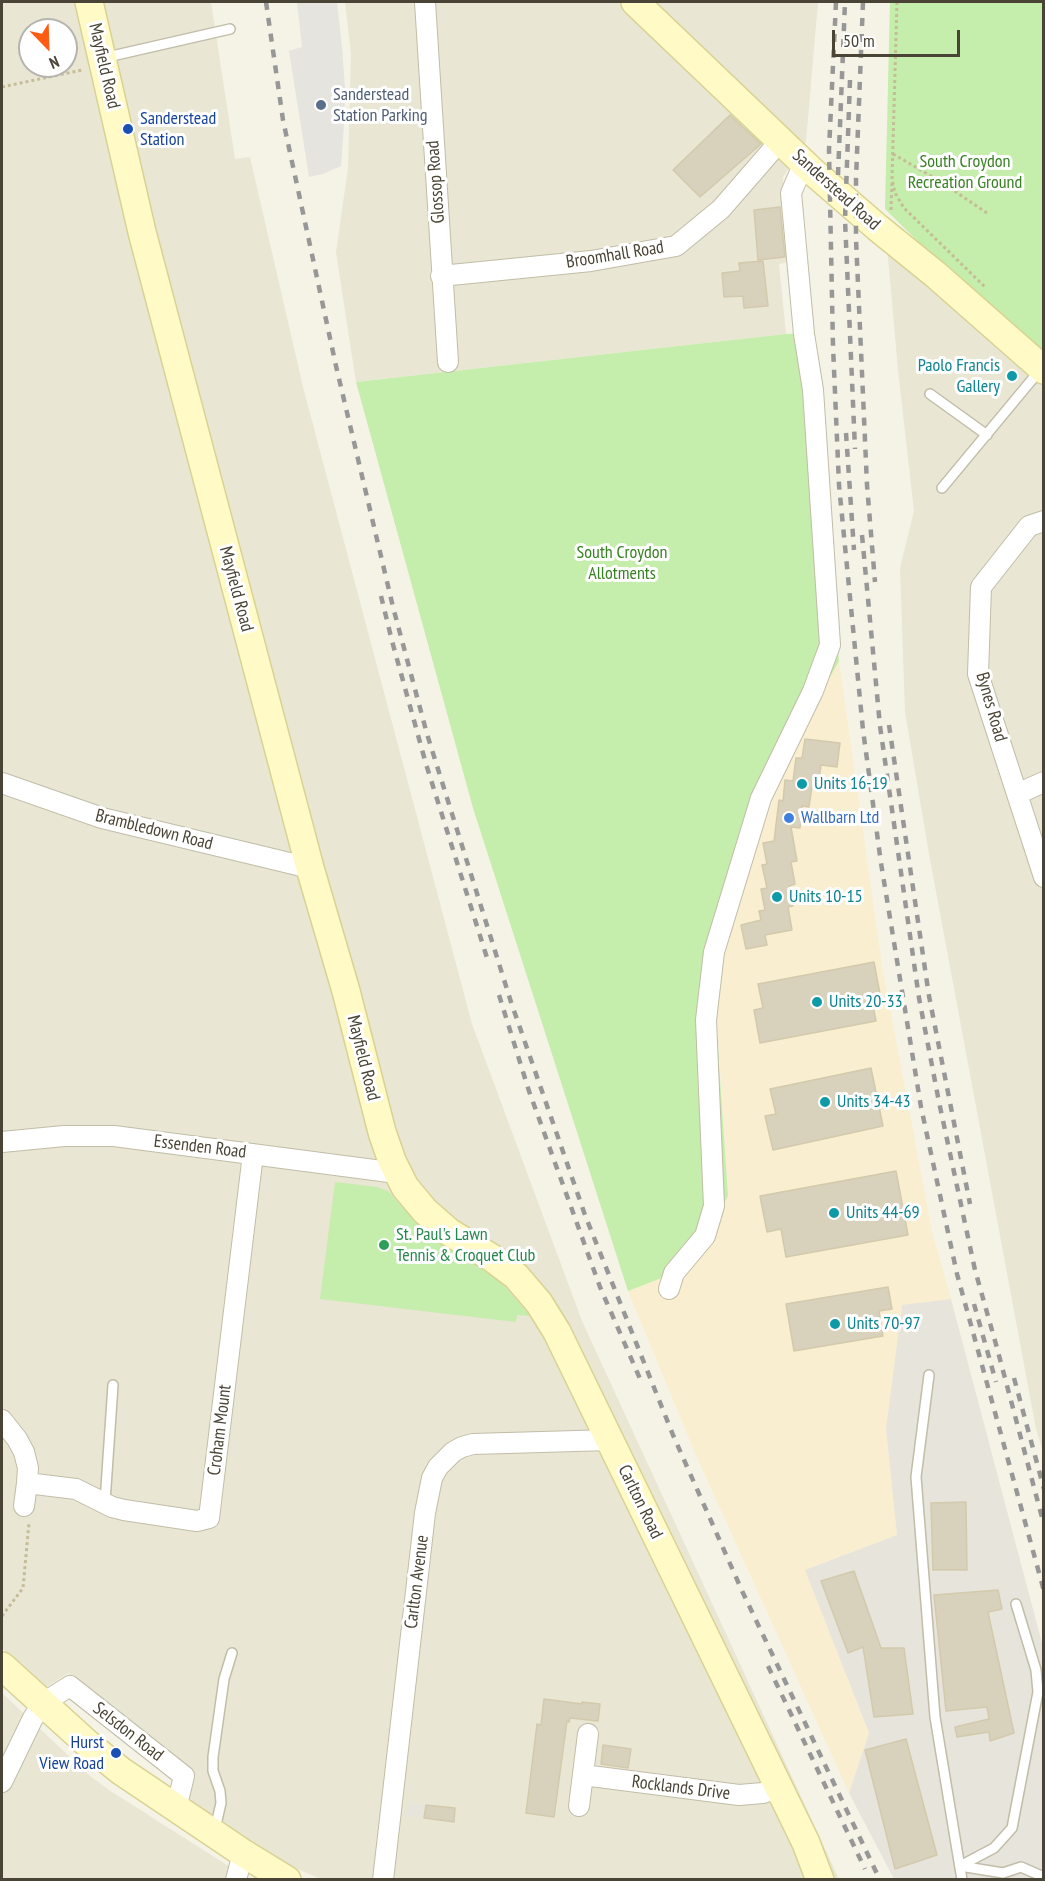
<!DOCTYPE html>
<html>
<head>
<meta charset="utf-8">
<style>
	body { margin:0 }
	#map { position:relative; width:1045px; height:1881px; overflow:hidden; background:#f5f3e6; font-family:"PT Sans Narrow",sans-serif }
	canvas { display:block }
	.frame { position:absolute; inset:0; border:3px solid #494435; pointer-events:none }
	.north { position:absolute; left:18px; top:18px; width:60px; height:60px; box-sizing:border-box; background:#fff; border:2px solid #b6b4ae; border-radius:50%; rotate:157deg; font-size:16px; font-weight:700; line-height:24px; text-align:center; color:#494435 }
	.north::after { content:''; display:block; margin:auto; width:21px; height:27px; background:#ff5c13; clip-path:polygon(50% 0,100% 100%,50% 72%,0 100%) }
	.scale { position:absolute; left:832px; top:30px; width:128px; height:27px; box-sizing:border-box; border:3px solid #494435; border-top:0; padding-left:8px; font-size:18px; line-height:21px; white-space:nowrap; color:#494435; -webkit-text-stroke:4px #fff; paint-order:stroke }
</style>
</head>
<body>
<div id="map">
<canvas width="1045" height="1881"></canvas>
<div class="frame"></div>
<div class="north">N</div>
<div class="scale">50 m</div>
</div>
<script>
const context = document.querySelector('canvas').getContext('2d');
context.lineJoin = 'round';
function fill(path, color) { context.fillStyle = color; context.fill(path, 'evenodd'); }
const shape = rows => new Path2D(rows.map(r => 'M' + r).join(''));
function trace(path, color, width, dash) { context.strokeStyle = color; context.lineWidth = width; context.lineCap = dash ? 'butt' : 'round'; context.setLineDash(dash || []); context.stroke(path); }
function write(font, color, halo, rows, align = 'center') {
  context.font = font + ' "PT Sans Narrow",sans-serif'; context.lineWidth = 6; context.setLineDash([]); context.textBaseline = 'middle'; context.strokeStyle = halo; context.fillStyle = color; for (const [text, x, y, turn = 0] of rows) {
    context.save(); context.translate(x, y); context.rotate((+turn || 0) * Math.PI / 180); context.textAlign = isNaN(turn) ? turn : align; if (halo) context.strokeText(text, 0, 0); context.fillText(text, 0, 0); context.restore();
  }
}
const residential = shape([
	[2,2,211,2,235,159,250,157,303,387,472,1024,582,1321,839,1879,321,1879,288,1865,259,1848,187,1801,191,1792,192,1778,118,1716,69,1673,46,1687,2,1648],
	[30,30,66,30,66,66,30,66],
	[345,2,818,2,806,142,783,177,789,262,779,264,786,334,356,382,336,252,348,168,351,54],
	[887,247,1043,362,1043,1452,1036,1429,929,854,905,712,900,568,914,511,898,370],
	[2,1693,90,1776,109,1790,249,1879,2,1879]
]);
const commercial = shape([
	[839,661,882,966,932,1232,951,1299,902,1306,886,1429,897,1535,805,1570,869,1733,849,1793,695,1453,628,1291,690,1267,728,1196,715,990,760,832,809,715]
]);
const industrial = shape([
	[951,1299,1043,1647,1043,1879,894,1879,849,1793,869,1733,805,1570,897,1535,886,1429,902,1305],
	[408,1803,455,1808,454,1822,406,1816]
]);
const green = shape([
	[890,2,1043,2,1043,356,945,268,885,209],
	[812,333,839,661,809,715,757,833,714,990,728,1196,690,1267,628,1291,473,808,356,382,786,334],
	[335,1182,377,1187,388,1191,428,1236,499,1280,530,1316,517,1315,516,1322,320,1299]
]);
const parking = shape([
	[297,2,337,2,342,47,345,87,344,124,341,166,323,174,309,177,289,51,302,47]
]);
const building = shape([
	[730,115,761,144,700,197,673,170,730,115],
	[780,207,785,257,758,260,754,210,780,207],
	[763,261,768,306,744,308,743,296,724,297,722,273,740,271,739,263,763,261],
	[805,739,840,743,837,767,821,765,818,787,812,786,809,807,802,806,800,828,791,827,797,861,791,862,795,884,789,886,793,906,788,907,792,930,765,935,767,945,746,949,741,925,761,920,759,911,765,910,761,889,767,888,762,865,767,864,763,843,774,841,779,800,783,801,785,780,793,781,796,758,802,758,805,739],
	[874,962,880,994,871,996,876,1021,760,1043,754,1010,763,1008,758,984,874,962],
	[871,1068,883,1126,773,1150,765,1116,776,1114,770,1089,871,1068],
	[896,1171,908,1235,786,1257,781,1229,767,1232,760,1196,896,1171],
	[888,1287,892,1309,879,1311,883,1336,794,1351,786,1304,888,1287],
	[966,1502,967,1570,933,1570,931,1503,966,1502],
	[854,1571,881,1648,904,1648,913,1714,874,1717,863,1647,848,1653,821,1581,854,1571],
	[998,1590,1002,1609,988,1612,1014,1733,990,1741,989,1732,957,1737,955,1727,989,1719,987,1707,946,1711,934,1595,998,1590],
	[544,1699,582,1704,582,1702,600,1704,598,1721,570,1718,569,1722,567,1721,554,1817,526,1813,537,1724,541,1725,544,1699],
	[906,1739,937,1855,895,1869,865,1750,906,1739],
	[603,1745,631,1749,628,1768,601,1764,603,1745],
	[426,1805,455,1808,454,1822,424,1818,426,1805]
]);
const path = shape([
	[897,2,892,179,895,193,904,208,985,287],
	[2,87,82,70],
	[893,154,938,180,987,213],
	[891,210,892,183],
	[2,1616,23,1588,29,1523]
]);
const lane = shape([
	[103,58,230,29],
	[930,394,987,435],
	[942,488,1040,370],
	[929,1375,916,1477,935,1717,962,1880],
	[105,1502,113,1385],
	[215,1829,221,1803,220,1791,213,1771,213,1757,224,1679,232,1653],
	[960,1866,994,1848,1012,1828,1038,1692,1036,1670,1016,1604],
	[960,1866,1003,1873,1021,1867,1044,1877]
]);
const street = shape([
	[425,2,448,362],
	[441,276,591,261,676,246,721,209,781,140],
	[1044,521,1029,526,981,587,978,674,1044,877],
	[2,783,102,818,310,868],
	[1017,794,1044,782],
	[2,1142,64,1136,114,1136,397,1173],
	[669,1289,674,1273,705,1236,714,1206,706,1020,714,952,761,798,813,691,830,645,813,390,804,334,791,193,804,163],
	[2,1420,17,1439,24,1452,28,1468,27,1483,76,1489,112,1507,124,1510,197,1521,209,1518,253,1154],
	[24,1506,27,1483],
	[583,1775,739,1795,763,1793,778,1788],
	[2,1782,33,1718,43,1703,70,1686,184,1776,176,1809],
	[579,1806,588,1734],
	[236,1880,243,1853],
	[383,1880,425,1513,432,1478,438,1467,453,1452,462,1447,473,1444,610,1440]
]);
const secondary = shape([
	[89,2,142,232,310,868,346,991,382,1132,392,1161,405,1187,425,1211,449,1232,492,1258,516,1276,539,1303,557,1332,806,1843,820,1880],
	[635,2,812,171,878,228,936,275,1044,370],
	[2,1666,89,1745,121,1771,243,1853,287,1880]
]);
const rail = shape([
	[266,2,283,120,336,366,393,607,427,734,511,1002,585,1215,673,1435,743,1593,880,1880],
	[836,2,829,150,833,346,839,485,863,730,881,863,921,1107,957,1274,1044,1591],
	[863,2,856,179,856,239,867,485,875,582],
	[850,80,845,220,855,449],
	[838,175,845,2],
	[846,433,854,550],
	[862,535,880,726,919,998,939,1102,975,1270,997,1348,1044,1525],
	[381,596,392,641,426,764,488,961],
	[889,725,929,996,970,1204],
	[499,995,529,1091,600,1287,641,1381],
	[974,1304,996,1382],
	[1014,1378,1044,1489],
	[768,1666,865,1869]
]);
const markers = [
	[321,105,6,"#5c6f8a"],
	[128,129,6,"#1a4fb4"],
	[1012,376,6,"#0f9aa8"],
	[802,784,6,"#0f9aa8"],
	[789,818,6,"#3f7fe0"],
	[777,897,6,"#0f9aa8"],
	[817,1002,6,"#0f9aa8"],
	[825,1102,6,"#0f9aa8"],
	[834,1213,6,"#0f9aa8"],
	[384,1245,6,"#2e9e5b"],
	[835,1324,6,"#0f9aa8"],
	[116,1753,6,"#1a4fb4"]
];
const streetNames = [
	["Mayfield Road",104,66,77],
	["Glossop Road",436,182,-94],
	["Sanderstead Road",836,190,42],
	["Broomhall Road",615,255,-9],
	["Mayfield Road",236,589,75],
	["Bynes Road",991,707,74],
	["Brambledown Road",154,830,14],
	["Mayfield Road",363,1058,76],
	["Essenden Road",200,1147,7],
	["Croham Mount",220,1430,-83],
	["Carlton Road",640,1502,64],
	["Carlton Avenue",417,1582,-83],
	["Selsdon Road",128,1732,38],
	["Rocklands Drive",681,1788,7]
];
const serviceNames = [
	["Sanderstead",333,95],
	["Station Parking",333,116]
];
const transitNames = [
	["Sanderstead",140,119],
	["Station",140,140],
	["Hurst",104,1743,"right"],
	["View Road",104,1764,"right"]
];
const parkNames = [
	["South Croydon",965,162],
	["Recreation Ground",965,183],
	["South Croydon",622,553],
	["Allotments",622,574]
];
const cultureNames = [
	["Paolo Francis",1000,366,"right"],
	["Gallery",1000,387,"right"],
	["Units 16-19",814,784],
	["Units 10-15",789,897],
	["Units 20-33",829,1002],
	["Units 34-43",837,1102],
	["Units 44-69",846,1213],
	["Units 70-97",847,1324]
];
const shopNames = [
	["Wallbarn Ltd",801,818]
];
const leisureNames = [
	["St. Paul's Lawn",396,1235],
	["Tennis & Croquet Club",396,1256]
];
fill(residential, '#e9e6d4');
fill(commercial, '#f9eecf');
fill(industrial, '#e7e4db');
fill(green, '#c5edab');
fill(parking, '#e5e4df');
fill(building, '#d8d1bb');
trace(building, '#d3caad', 1.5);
trace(lane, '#c1bda8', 12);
trace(street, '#c1bda8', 22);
trace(secondary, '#d9d292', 30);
trace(path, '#c5bc98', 3, [3, 3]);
trace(lane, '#fff', 9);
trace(street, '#fff', 20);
trace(secondary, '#fffac6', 27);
trace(rail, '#979797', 4.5, [8, 8]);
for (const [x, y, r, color] of markers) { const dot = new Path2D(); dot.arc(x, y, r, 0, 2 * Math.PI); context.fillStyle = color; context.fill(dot); trace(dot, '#fff', 2); }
write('18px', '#494435', '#fff', streetNames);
write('18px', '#4e5e75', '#fff', serviceNames, 'left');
write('18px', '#164399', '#fff', transitNames, 'left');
write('18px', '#378122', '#fff', parkNames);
write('18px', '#0d838f', '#fff', cultureNames, 'left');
write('18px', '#366cbe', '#fff', shopNames, 'left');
write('18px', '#27864d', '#fff', leisureNames, 'left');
</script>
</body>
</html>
